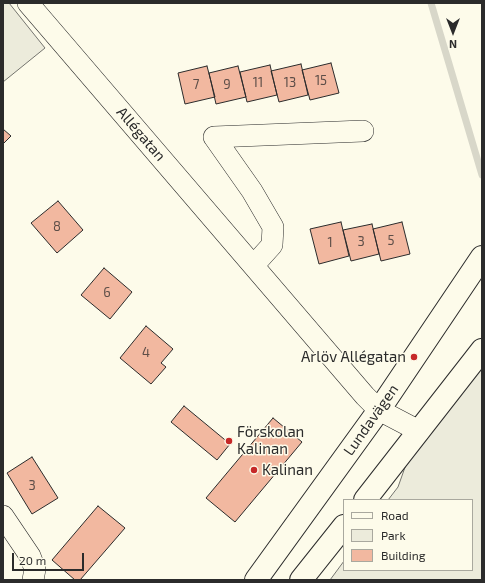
<!DOCTYPE html>
<html>
<head>
<meta charset="utf-8">
<style>
	body { margin:0 }
	#map { position:relative; width:485px; height:583px; overflow:hidden; background:#fdfbea; font-family:"Exo 2",sans-serif }
	canvas { display:block }
	.frame { position:absolute; inset:0; border:4px solid #2b2b2b; pointer-events:none }
	.legend { position:absolute; left:343px; top:499px; width:130px; height:72px; box-sizing:border-box; background:#fdfbea; border:1px solid #a9a89e; margin:0; padding:5px 7px; list-style:none; font-size:12px; color:#2b2b2b }
	.legend li { display:flex; align-items:center; gap:8px; height:20px }
	.legend b { width:20px; border:1px solid #a9a89e }
	.north { position:absolute; left:433px; top:12px; width:40px; height:40px; -webkit-text-stroke:3px #fdfbea; paint-order:stroke; rotate:180deg; font-size:11px; font-weight:700; line-height:16px; text-align:center; color:#2b2b2b }
	.north::after { content:''; display:block; margin:auto; width:14px; height:18px; background:#2b2b2b; clip-path:polygon(50% 0,100% 100%,50% 72%,0 100%) }
	.scale { position:absolute; left:12px; top:553px; width:72px; height:18px; box-sizing:border-box; border:2px solid #2b2b2b; border-top:0; padding-left:5px; font-size:12px; line-height:14px; white-space:nowrap; color:#2b2b2b; -webkit-text-stroke:3px #fdfbea; paint-order:stroke }
</style>
</head>
<body>
<div id="map">
<canvas width="485" height="583"></canvas>
<div class="frame"></div>
<ul class="legend">
<li><b style="height:5px;background:#fdfbea"></b>Road</li>
<li><b style="height:11px;background:#ecebdb"></b>Park</li>
<li><b style="height:11px;background:#f2b8a0"></b>Building</li>
</ul>
<div class="north">N</div>
<div class="scale">20 m</div>
</div>
<script>
const context = document.querySelector('canvas').getContext('2d');
context.lineJoin = 'round';
function fill(path, color) { context.fillStyle = color; context.fill(path, 'evenodd'); }
const shape = rows => new Path2D(rows.map(r => 'M' + r).join(''));
function trace(path, color, width, dash) { context.strokeStyle = color; context.lineWidth = width; context.lineCap = dash ? 'butt' : 'round'; context.setLineDash(dash || []); context.stroke(path); }
function write(font, color, halo, rows, align = 'center') {
  context.font = font + ' "Exo 2",sans-serif'; context.lineWidth = 3; context.setLineDash([]); context.textBaseline = 'middle'; context.strokeStyle = halo; context.fillStyle = color; for (const [text, x, y, turn = 0] of rows) {
    context.save(); context.translate(x, y); context.rotate((+turn || 0) * Math.PI / 180); context.textAlign = isNaN(turn) ? turn : align; if (halo) context.strokeText(text, 0, 0); context.fillText(text, 0, 0); context.restore();
  }
}
const green = shape([
	[3,3,9,3,45,48,3,82,3,3],
	[482,365,482,580,330,580,344,561,344,570,472,570,472,500,388,500,398,487,409,456,482,365]
]);
const stream = shape([
	[431,3,482,175]
]);
const building = shape([
	[331,63,339,93,310,100,302,70,331,63],
	[301,64,308,95,279,102,271,71,301,64],
	[270,65,277,95,247,102,240,72,270,65],
	[207,66,215,97,185,104,178,73,207,66],
	[238,66,246,97,216,104,209,73,238,66],
	[3,129,11,136,3,144,3,129],
	[58,201,83,230,57,253,31,223,58,201],
	[341,222,349,256,319,264,310,229,341,222],
	[402,222,410,254,381,261,373,229,402,222],
	[372,224,379,254,351,261,343,230,372,224],
	[104,268,132,292,110,319,81,295,104,268],
	[146,326,173,349,161,363,166,367,151,384,120,358,146,326],
	[184,406,230,444,217,460,171,422,184,406],
	[273,418,302,442,235,522,206,498,273,418],
	[32,457,58,498,32,514,7,473,32,457],
	[98,506,125,528,80,580,75,580,52,560,98,506]
]);
const street = shape([
	[28,3,365,396,379,410,419,431],
	[214,137,252,191,273,227,272,245,254,265],
	[214,137,363,131],
	[3,516,30,556,35,569,33,580]
]);
const secondary = shape([
	[365,500,482,350],
	[256,580,379,410,482,257],
	[301,580,344,526]
]);
const markers = [
	[414,357,4,"#c62828"],
	[229,441,4,"#c62828"],
	[254,470,4,"#c62828"]
];
const numberNames = [
	["15",321,81],
	["11",258,83],
	["13",290,83],
	["7",196,85],
	["9",227,85],
	["8",57,227],
	["5",391,241],
	["3",361,242],
	["1",330,243],
	["6",107,293],
	["4",146,353],
	["3",32,486]
];
const streetNames = [
	["Allégatan",141,134,49],
	["Lundavägen",371,420,-55]
];
const poiNames = [
	["Arlöv Allégatan",406,357,"right"],
	["Förskolan",237,432],
	["Kalinan",237,449],
	["Kalinan",262,470]
];
fill(green, '#ecebdb');
trace(green, '#74746e', 1);
trace(stream, '#d8d7c9', 7);
fill(building, '#f2b8a0');
trace(building, '#2b2b2b', 1);
trace(street, '#2b2b2b', 22);
trace(secondary, '#2b2b2b', 24);
trace(street, '#fdfbea', 21);
trace(secondary, '#fdfbea', 22);
for (const [x, y, r, color] of markers) { const dot = new Path2D(); dot.arc(x, y, r, 0, 2 * Math.PI); context.fillStyle = color; context.fill(dot); trace(dot, '#fdfbea', 1.5); }
write('13px', '#5d4e48', null, numberNames);
write('15px', '#2b2b2b', '#fdfbea', streetNames);
write('15px', '#2b2b2b', '#fdfbea', poiNames, 'left');
</script>
</body>
</html>
